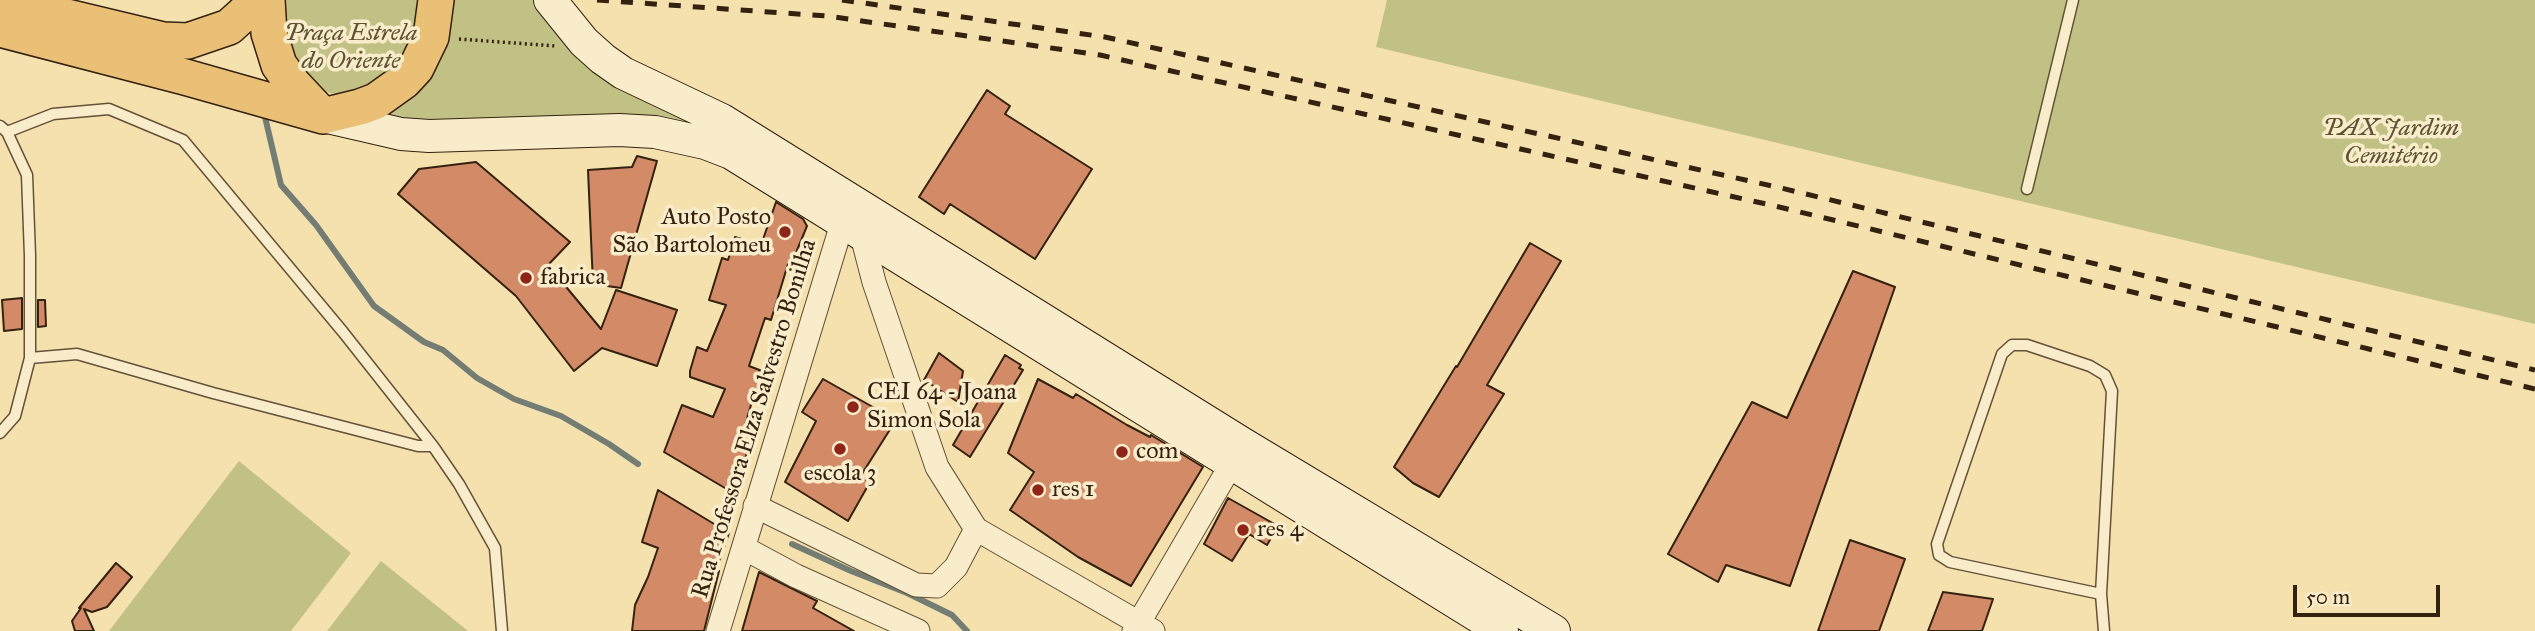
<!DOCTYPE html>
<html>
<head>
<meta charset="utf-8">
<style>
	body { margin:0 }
	#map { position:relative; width:2535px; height:631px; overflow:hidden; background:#f4e1ae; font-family:"IM FELL Great Primer",serif }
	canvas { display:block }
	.scale { position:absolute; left:2293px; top:585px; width:147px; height:32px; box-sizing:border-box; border:4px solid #342110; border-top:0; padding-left:9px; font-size:21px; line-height:24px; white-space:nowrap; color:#342110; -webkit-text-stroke:5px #f8ecca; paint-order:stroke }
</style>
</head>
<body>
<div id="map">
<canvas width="2535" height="631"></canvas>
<div class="scale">50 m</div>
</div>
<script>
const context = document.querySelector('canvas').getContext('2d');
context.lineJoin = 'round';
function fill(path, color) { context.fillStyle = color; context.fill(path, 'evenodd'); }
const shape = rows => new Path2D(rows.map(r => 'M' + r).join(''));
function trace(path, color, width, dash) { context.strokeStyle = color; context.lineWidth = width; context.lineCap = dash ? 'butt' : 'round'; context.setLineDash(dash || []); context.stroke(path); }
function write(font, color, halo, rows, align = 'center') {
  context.font = font + ' "IM FELL Great Primer",serif'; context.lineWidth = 7; context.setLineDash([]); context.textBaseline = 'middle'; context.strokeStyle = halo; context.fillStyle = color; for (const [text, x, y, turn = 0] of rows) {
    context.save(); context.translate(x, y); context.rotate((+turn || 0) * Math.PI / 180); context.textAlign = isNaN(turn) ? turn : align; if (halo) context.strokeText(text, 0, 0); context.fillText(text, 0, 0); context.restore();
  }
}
const green = shape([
	[278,0,426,0,425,24,390,81,339,95,321,91,299,71,277,6],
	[448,0,540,0,716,128,456,125,375,115],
	[1387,0,2535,0,2535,324,1376,47],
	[239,461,351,553,291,631,109,631],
	[381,561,468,631,327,631]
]);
const stream = shape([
	[265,117,281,185,316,225,374,306,424,342,443,350,477,378,514,399,561,416,609,444,638,464],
	[792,544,851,571,907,593,952,615,967,631]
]);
const building = shape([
	[987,90,1010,106,1005,114,1092,169,1035,259,950,204,944,214,919,197,987,90],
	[637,156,657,161,621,288,593,284,588,170,632,167,637,156],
	[476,162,570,242,548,265,601,329,616,290,677,310,657,366,602,348,574,371,516,296,398,194,419,169,476,162],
	[776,202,803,219,807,226,791,265,788,264,771,320,765,318,749,366,770,374,761,401,753,398,744,429,753,432,735,494,664,452,682,405,713,417,725,389,690,377,690,371,697,347,707,351,726,305,709,300,722,258,728,260,735,237,761,245,776,202],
	[1530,243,1561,261,1487,385,1504,394,1439,497,1413,483,1394,467,1456,366,1457,367,1530,243],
	[1853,271,1895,287,1790,586,1726,565,1718,582,1668,554,1752,402,1787,418,1853,271],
	[22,298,22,329,4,331,2,300,22,298],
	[38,300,45,300,46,326,38,327,38,300],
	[939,353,963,371,958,402,924,380,939,353],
	[1005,355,1021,365,1019,368,1023,370,970,457,953,445,1005,355],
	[823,379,896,420,860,477,870,482,848,521,785,482,816,421,802,412,823,379],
	[1038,379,1073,398,1076,394,1127,425,1150,437,1151,435,1203,467,1131,586,1078,557,1010,510,1034,472,1008,453,1038,379],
	[658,490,729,533,716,570,719,571,704,631,632,631,635,605,648,577,658,548,642,542,658,490],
	[1228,498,1278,526,1267,545,1249,534,1232,561,1204,544,1228,498],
	[1850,540,1905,559,1879,631,1818,631,1850,540],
	[116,563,132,577,107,607,92,612,84,609,94,631,75,631,72,621,81,608,79,608,116,563],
	[759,572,817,601,813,608,854,631,742,631,759,572],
	[1943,592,1993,599,1982,631,1928,631,1943,592]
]);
const path = shape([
	[459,39,556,46]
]);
const service = shape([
	[0,126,7,132,27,175,30,256,30,358,77,354,213,393,418,446,433,446,343,332,183,140,109,109,53,114,7,132],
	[2027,189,2073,0],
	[0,433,15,416,30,358],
	[433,446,459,484,495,548,502,631],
	[2101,594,1950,562,1939,555,1937,544,2002,354,2012,345,2027,345,2090,366,2105,375,2112,391,2101,594,2104,631]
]);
const minor = shape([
	[860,228,874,282,937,467,976,529,1153,631],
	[755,506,916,585,937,586,956,567,976,529],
	[744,548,796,576,918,631],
	[718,631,841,227,849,210],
	[1134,631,1238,453]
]);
const secondary = shape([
	[550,0,584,42,603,59,623,73,722,120,1243,444,1554,631],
	[323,116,401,134,429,136,619,130,655,132,705,143,731,153,1502,631]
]);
const primary = shape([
	[267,0,269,33,279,65,293,84,323,116],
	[0,1,163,40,188,41,229,27,259,0],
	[0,29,185,77,323,116,360,107,376,101,404,81,416,68,431,37,436,0]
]);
const rail = shape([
	[597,0,827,16,1100,55,1775,206,2535,389],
	[842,0,1105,37,1781,188,2535,370]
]);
const markers = [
	[785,232,7,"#8f2418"],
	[526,278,7,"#8f2418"],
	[853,407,7,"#8f2418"],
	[840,449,7,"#8f2418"],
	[1122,452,7,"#8f2418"],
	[1038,490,7,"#8f2418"],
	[1243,530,7,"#8f2418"]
];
const parkNames = [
	["Praça Estrela",351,34],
	["do Oriente",351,62],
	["PAX Jardim",2391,129],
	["Cemitério",2391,157]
];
const poiNames = [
	["Auto Posto",771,218,"right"],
	["São Bartolomeu",771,246,"right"],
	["fabrica",540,278],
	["CEI 64 - Joana",867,393],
	["Simon Sola",867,421],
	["com",1136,452],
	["escola 3",840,474,"center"],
	["res 1",1052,490],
	["res 4",1257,530]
];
const streetNames = [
	["Rua Professora Elza Salvestro Bonilha",755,419,-73]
];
fill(green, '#c2c185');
trace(stream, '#747d73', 6);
fill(building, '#d28a67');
trace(building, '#342110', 2);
trace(service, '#645138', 13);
trace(minor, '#645138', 25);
trace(secondary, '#342110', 34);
trace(primary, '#342110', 38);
trace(path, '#342110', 3.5, [2, 3.5]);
trace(service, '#f8ecca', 10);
trace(minor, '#f8ecca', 23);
trace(secondary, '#f8ecca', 32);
trace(primary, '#eac077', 35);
trace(rail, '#342110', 5, [12, 12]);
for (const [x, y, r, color] of markers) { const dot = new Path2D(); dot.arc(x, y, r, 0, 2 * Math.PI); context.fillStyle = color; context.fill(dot); trace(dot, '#f8ecca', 2.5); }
write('italic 24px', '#5f5133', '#f8ecca', parkNames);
write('24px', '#342110', '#f8ecca', poiNames, 'left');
write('24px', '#342110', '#f8ecca', streetNames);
</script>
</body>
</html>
